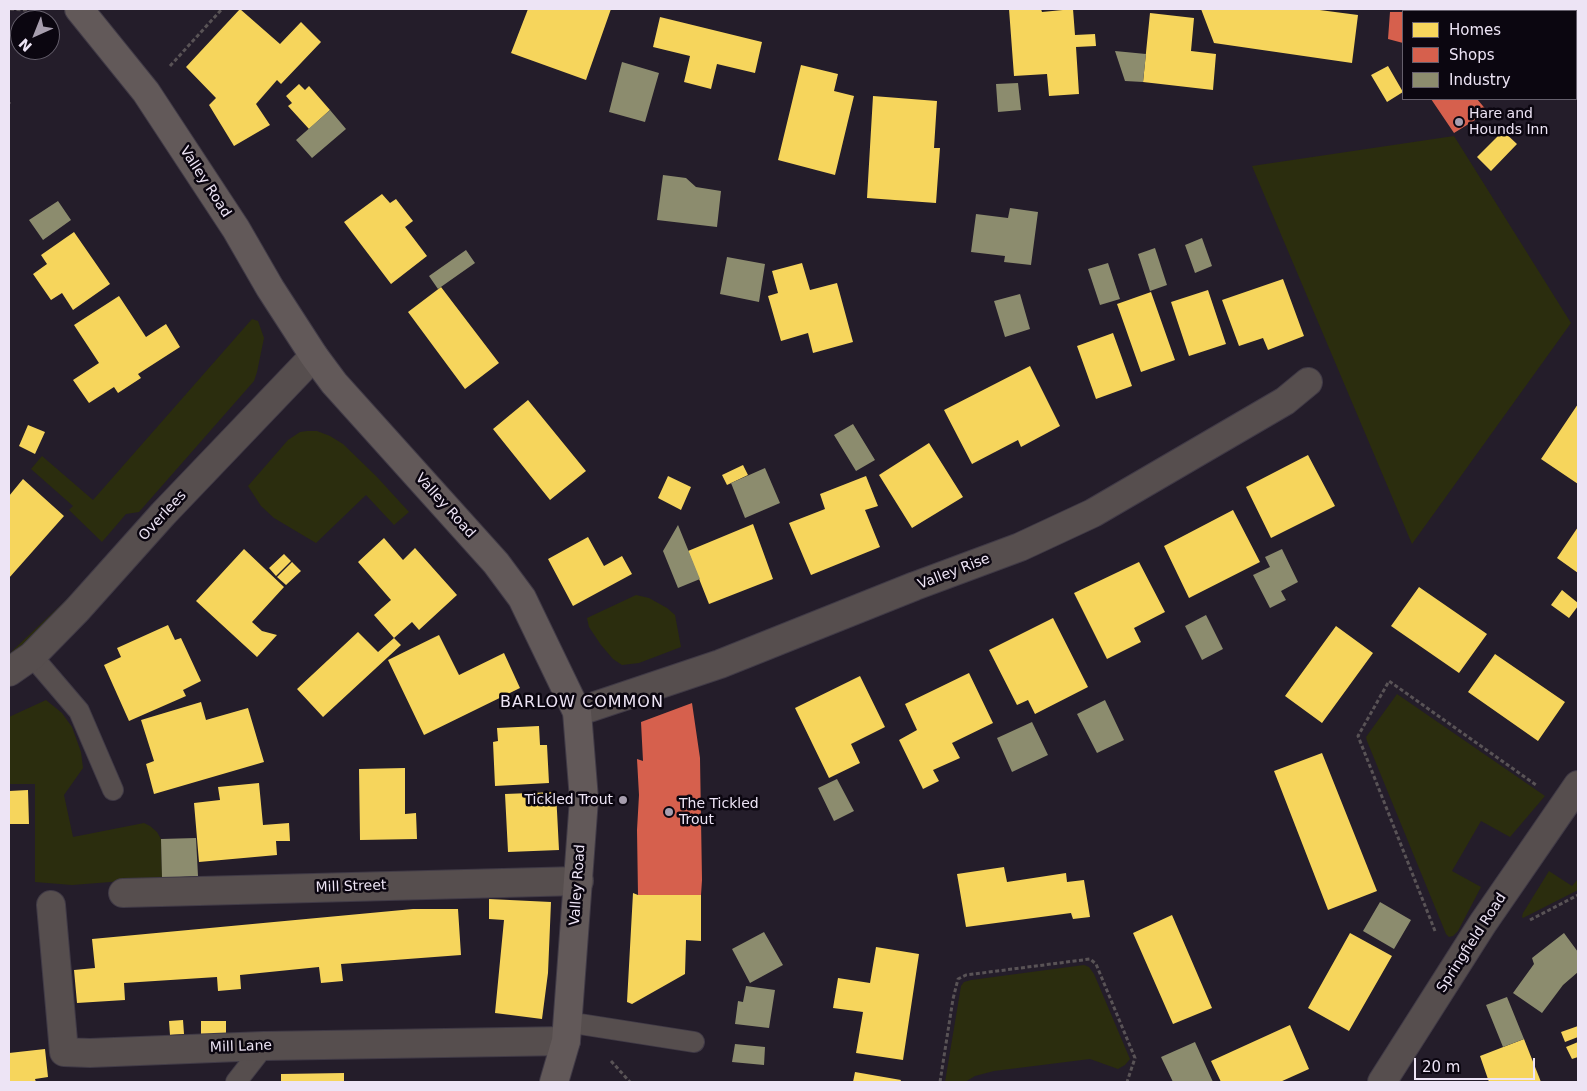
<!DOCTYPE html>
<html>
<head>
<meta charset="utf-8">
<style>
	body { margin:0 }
	#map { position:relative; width:1587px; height:1091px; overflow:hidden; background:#241d2a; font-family:"DejaVu Sans",sans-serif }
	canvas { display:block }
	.frame { position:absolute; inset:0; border:10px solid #ede4f5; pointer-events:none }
	.legend { position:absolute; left:1402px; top:10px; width:175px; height:90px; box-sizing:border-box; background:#0b0610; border:1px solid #655f6c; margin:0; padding:6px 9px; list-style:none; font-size:15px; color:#ede4f5 }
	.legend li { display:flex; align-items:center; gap:10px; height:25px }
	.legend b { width:25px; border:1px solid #655f6c }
	.north { position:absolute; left:10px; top:10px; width:50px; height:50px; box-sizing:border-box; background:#0b0610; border:1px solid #655f6c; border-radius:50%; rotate:224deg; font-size:14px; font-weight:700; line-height:20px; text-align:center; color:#ede4f5 }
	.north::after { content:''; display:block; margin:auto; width:18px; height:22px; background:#a79eae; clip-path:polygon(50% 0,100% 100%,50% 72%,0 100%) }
	.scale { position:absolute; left:1414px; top:1058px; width:121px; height:22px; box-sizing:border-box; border:2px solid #ede4f5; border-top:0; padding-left:6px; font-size:15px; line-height:18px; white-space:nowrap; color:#ede4f5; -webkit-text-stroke:4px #0b0610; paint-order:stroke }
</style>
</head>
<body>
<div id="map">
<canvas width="1587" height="1091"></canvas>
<div class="frame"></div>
<ul class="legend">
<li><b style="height:14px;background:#f6d55c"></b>Homes</li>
<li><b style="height:14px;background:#d6604d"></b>Shops</li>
<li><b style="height:14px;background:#8c8c6e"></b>Industry</li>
</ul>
<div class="north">N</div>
<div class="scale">20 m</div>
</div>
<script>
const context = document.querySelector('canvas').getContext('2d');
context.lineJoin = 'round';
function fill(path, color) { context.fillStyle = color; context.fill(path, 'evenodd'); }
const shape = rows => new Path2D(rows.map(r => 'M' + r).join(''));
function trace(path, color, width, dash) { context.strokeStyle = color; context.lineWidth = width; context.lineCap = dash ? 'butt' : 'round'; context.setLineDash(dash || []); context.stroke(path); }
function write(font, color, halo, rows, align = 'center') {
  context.font = font + ' "DejaVu Sans",sans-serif'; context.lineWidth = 5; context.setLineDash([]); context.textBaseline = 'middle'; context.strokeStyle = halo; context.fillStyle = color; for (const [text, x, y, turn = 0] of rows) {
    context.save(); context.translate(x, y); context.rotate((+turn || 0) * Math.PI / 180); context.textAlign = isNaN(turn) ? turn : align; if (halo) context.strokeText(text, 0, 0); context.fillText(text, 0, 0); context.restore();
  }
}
const green = shape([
	[1454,136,1571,323,1412,544,1252,166],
	[252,319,258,321,264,338,257,372,254,381,139,512,126,514,102,542,69,510,73,506,31,469,42,456,93,500],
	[307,431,317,431,330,436,343,444,377,477,409,512,394,525,366,495,316,543,274,518,261,506,248,486,288,440,300,432],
	[134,527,140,528,9,660,9,654,66,600],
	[636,595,649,598,667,608,675,615,681,647,639,663,622,665,613,659,601,645,589,627,587,618],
	[1397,694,1545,796,1510,837,1481,821,1452,871,1481,887,1458,931,1453,936,1449,937,1446,934,1367,741,1366,737],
	[46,700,62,713,72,727,81,752,83,768,64,795,73,837,144,823,150,826,157,832,161,839,162,878,72,885,35,882,35,784,9,784,9,717],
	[1549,871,1572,886,1578,879,1578,890,1523,918,1522,917,1523,913],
	[1084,965,1089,967,1094,974,1130,1059,1125,1065,1118,1069,1090,1059,994,1071,975,1076,965,1082,945,1082,961,986,964,982,971,980]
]);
const homes = shape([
	[240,9,280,44,301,22,321,42,281,84,277,80,256,104,270,125,234,146,209,105,216,98,186,67],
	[528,9,611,9,586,80,511,53],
	[1009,9,1041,9,1042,12,1073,9,1075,35,1095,34,1096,46,1076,47,1079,94,1049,96,1047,74,1014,76],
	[1201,9,1312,9,1358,15,1352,63,1214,43],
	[1150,13,1194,18,1191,51,1216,54,1213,90,1143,82],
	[660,17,762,42,755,73,717,64,711,89,684,82,690,56,653,47],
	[801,65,838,74,834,91,854,96,835,175,778,160],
	[1388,66,1403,92,1387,102,1371,75],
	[299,84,305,90,309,86,330,110,309,129,288,106,292,103,286,96],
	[873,96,937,101,934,148,940,148,936,203,867,198],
	[1503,131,1517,144,1491,171,1477,157],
	[382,194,390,203,396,199,413,221,405,227,427,256,391,284,344,222],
	[74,232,110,284,73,310,62,293,51,300,33,274,47,264,41,255],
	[802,263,810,290,837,283,853,342,813,353,808,333,781,341,768,296,778,293,772,271],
	[1283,279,1304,336,1268,350,1263,338,1239,346,1222,300],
	[441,287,499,363,465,389,408,312],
	[1208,290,1226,344,1189,356,1171,302],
	[1151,292,1175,360,1141,372,1117,304],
	[119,296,146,337,166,324,180,347,138,374,141,378,118,393,114,387,89,403,73,380,99,363,74,325],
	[1113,333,1132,386,1096,399,1077,346],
	[1030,366,1060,426,1021,447,1018,440,972,464,944,410],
	[528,400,586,471,550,500,493,429],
	[1578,404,1578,484,1541,459],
	[28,425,45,432,35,454,19,446],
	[929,443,963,497,912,528,879,475],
	[1308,455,1335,506,1271,538,1246,487],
	[743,465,748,475,727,485,722,475],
	[668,476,691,487,681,510,658,498],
	[866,476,878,506,865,510,880,547,811,575,789,523,825,509,820,494],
	[23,479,64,516,9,578,9,496],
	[1233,510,1260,562,1189,598,1164,546],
	[753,524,773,579,709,604,688,551],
	[1578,527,1578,573,1557,558],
	[588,537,604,566,622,556,632,574,573,606,548,559],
	[384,538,403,560,415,548,457,595,419,630,412,622,394,638,374,615,391,600,358,562],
	[244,549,284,587,252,622,262,631,277,635,257,657,196,601],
	[284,554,291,561,276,576,269,568],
	[292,562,301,571,286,585,277,577],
	[1139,562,1165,612,1134,628,1141,642,1107,659,1074,593],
	[1419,587,1487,634,1459,673,1391,626],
	[1562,590,1578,603,1578,606,1569,618,1551,605],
	[1053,618,1088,687,1035,714,1028,700,1017,705,989,650],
	[168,625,175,640,181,638,201,681,183,690,186,696,129,721,104,665,121,657,117,648],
	[1336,626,1373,653,1322,723,1285,696],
	[358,632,378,652,394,638,401,645,323,717,297,689],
	[439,635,459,675,504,653,520,688,424,735,388,660],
	[1495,654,1565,702,1538,741,1468,692],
	[969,673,993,723,952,743,960,758,933,770,939,781,923,789,899,740,917,730,905,704],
	[860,676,885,727,851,744,860,763,829,778,795,708],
	[201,702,206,720,248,708,264,762,154,794,146,764,154,761,141,720],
	[539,726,540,745,547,745,549,783,495,786,493,742,498,741,497,728],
	[1322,753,1377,891,1328,910,1274,771],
	[405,768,405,814,416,813,417,839,360,840,359,769],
	[259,783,263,825,289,823,290,841,276,841,277,855,199,862,194,803,220,800,218,787],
	[28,790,29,824,9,824,9,791],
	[556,792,559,850,508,852,505,794],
	[1004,867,1007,882,1066,873,1067,882,1084,880,1090,917,1073,919,1071,913,966,927,957,874],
	[633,893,638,895,701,895,701,941,686,940,685,974,632,1004,627,1002],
	[489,899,551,902,548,973,542,1019,495,1013,504,920,489,919],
	[413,909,458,909,461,955,341,964,343,981,321,983,319,967,240,975,241,989,218,991,217,977,124,983,125,1000,77,1003,74,970,95,968,92,939],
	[1172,915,1212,1008,1173,1024,1133,933],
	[1350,933,1392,956,1349,1031,1308,1008],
	[876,947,919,954,903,1060,856,1053,863,1012,833,1008,838,978,870,983],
	[183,1020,184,1034,170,1035,169,1021],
	[201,1021,226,1021,226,1040,201,1041],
	[1290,1025,1309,1069,1280,1082,1221,1082,1211,1061],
	[1578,1026,1578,1037,1565,1042,1561,1032],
	[1524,1039,1541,1082,1489,1082,1480,1056],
	[1578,1042,1578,1057,1572,1059,1566,1047],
	[45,1049,48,1077,35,1079,36,1082,9,1082,9,1053],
	[855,1072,901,1080,900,1082,853,1082],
	[344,1073,344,1082,281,1082,281,1074]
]);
const shops = shape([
	[1390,12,1403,12,1403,43,1388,39],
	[1431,99,1477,99,1488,112,1454,133],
	[692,703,700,758,702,880,701,895,638,895,637,830,639,795,637,759,643,761,641,722]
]);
const industry = shape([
	[1115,51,1146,54,1143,82,1125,81],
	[622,62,659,73,645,122,609,112],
	[1018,83,1021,110,998,112,996,84],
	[330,110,346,129,312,158,296,140],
	[663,175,686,178,696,187,721,191,717,227,657,220],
	[58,201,71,220,43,240,29,220],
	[1010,208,1038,212,1031,265,1004,262,1005,256,971,252,976,214,1008,218],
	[1202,238,1212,266,1195,273,1185,245],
	[1155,248,1167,285,1150,291,1138,254],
	[466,250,475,263,438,289,429,276],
	[727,257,765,264,759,302,720,294],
	[1108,263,1120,299,1100,305,1088,269],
	[1020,294,1030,329,1005,337,994,301],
	[853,424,875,460,856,471,834,435],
	[765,468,780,503,745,518,731,483],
	[678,525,700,579,678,588,663,551],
	[1282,549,1298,582,1281,591,1286,600,1270,608,1253,575,1270,567,1265,557],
	[1206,615,1223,649,1202,660,1185,626],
	[1105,700,1124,740,1097,753,1077,714],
	[1032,722,1048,755,1012,772,997,738],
	[837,779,854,811,834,821,818,788],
	[196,838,198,876,162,878,161,839],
	[1380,902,1411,920,1394,949,1363,931],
	[764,932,783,965,750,983,732,949],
	[1564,933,1578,952,1578,972,1563,985,1542,1013,1513,993,1534,964,1532,958],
	[746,986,775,990,769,1028,735,1024,738,1001,743,1002],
	[1507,997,1524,1039,1503,1047,1486,1005],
	[1195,1042,1213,1082,1173,1082,1161,1057],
	[735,1044,765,1047,764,1065,732,1062]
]);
const path = shape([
	[10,9,25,10,27,9],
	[170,66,222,9],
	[9,103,10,104],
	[1530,920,1578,895],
	[1435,931,1358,736,1389,681,1536,785],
	[611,1061,630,1082],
	[940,1082,953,999,958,979,966,975,1090,959,1096,964,1135,1058,1127,1082]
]);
const lane = shape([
	[32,656,79,711,113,790],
	[567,1022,694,1042],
	[236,1082,264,1046]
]);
const street = shape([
	[1525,9,1527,11],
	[1576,76,1578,79],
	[9,672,32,656,77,610,163,514,314,356],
	[577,712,720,664,915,586,1020,547,1093,513,1285,401,1308,382],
	[123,893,579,881],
	[51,905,64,1052,90,1053,264,1046,566,1041],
	[1382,1082,1483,923,1578,785]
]);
const secondary = shape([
	[79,9,146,92,236,229,270,288,314,356,334,383,496,563,522,598,577,712,584,799,566,1041,554,1082]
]);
const markers = [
	[1459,122,5,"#a79eae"],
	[623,800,5,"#a79eae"],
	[669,812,5,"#a79eae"]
];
const poiNames = [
	["Hare and",1469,114],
	["Hounds Inn",1469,130],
	["Tickled Trout",613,800,"right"],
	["The Tickled",679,804],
	["Trout",679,820]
];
const streetNames = [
	["Valley Road",205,182,57],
	["Valley Road",445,506,48],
	["Overlees",163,516,-47],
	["Valley Rise",954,572,-21],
	["Valley Road",578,885,-86],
	["Mill Street",351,887,-2],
	["Springfield Road",1472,943,-57],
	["Mill Lane",241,1047,-2]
];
const quarterNames = [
	["BARLOW COMMON",582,703]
];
fill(green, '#2b2d0e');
fill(homes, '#f6d55c');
fill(shops, '#d6604d');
fill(industry, '#8c8c6e');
trace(lane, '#403a46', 22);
trace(street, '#403a46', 30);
trace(secondary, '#403a46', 30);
trace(path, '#595356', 3, [4, 2.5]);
trace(lane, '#564e4e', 20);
trace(street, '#564e4e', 28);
trace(secondary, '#625959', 28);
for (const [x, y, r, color] of markers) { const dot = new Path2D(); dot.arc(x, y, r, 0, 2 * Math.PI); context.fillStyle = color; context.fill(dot); trace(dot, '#0b0610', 2); }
write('14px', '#ede4f5', '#0b0610', poiNames, 'left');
write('14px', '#ede4f5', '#0b0610', streetNames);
context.letterSpacing = '1px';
write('16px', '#ede4f5', '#0b0610', quarterNames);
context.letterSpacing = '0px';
</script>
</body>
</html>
